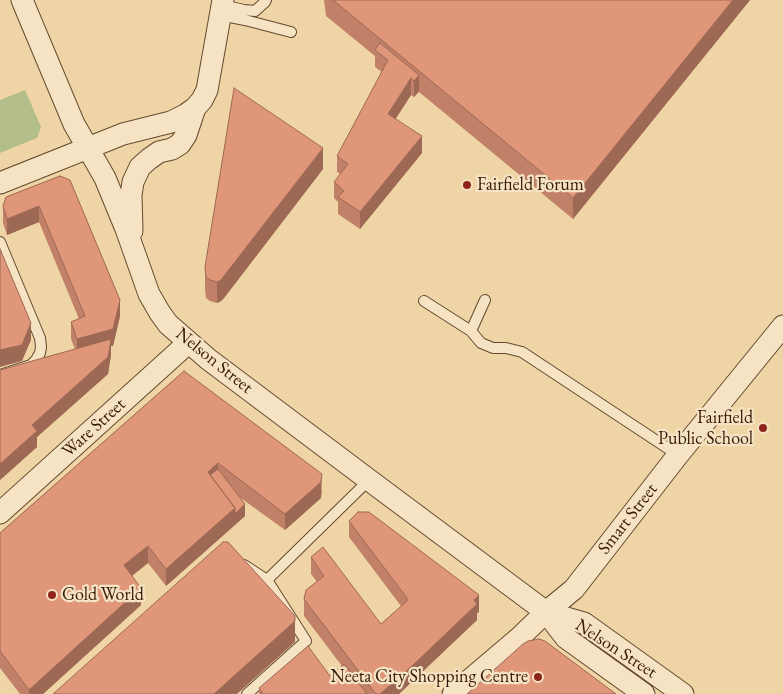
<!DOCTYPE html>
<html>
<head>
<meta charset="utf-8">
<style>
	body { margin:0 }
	canvas { display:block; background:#efd4a5 }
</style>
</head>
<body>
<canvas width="783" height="694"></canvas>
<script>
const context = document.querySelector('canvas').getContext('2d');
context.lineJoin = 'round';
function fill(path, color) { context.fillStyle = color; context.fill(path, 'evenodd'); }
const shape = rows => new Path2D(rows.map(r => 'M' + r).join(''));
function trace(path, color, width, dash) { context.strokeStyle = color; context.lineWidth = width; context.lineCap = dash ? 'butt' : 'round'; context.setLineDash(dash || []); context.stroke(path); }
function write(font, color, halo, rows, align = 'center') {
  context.font = font + ' "EB Garamond",serif'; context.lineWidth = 4.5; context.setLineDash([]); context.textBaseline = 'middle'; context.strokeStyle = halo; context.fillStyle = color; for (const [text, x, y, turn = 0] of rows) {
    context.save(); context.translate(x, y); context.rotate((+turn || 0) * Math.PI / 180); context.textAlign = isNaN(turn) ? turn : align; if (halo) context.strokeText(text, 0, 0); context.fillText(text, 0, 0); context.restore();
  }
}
const green = shape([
	[25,90,41,127,37,138,0,153,0,100]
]);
const service = shape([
	[222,5,244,10,255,11,265,2,266,0],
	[220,15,245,20,291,32],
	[0,242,40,338,41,347,40,353,36,360,31,365,0,375],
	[485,300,471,331,481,343,493,348,506,348,522,352,678,455],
	[424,301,471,331],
	[244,565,267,580,306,641,247,694],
	[267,580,369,480]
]);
const minor = shape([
	[22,0,74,124,105,178,126,229,149,294,160,313,168,324,208,359,369,480,546,612,566,638,644,694],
	[0,183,123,134,171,122,185,115,195,108,202,100,207,90,223,0],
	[132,231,131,195,133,182,140,167,149,159,159,152,172,149,180,144,186,135,195,108],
	[0,513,188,343],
	[546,612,584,623,683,694],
	[453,694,519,638,546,612,574,589,678,455,783,326]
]);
const wall = shape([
	[324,0,750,0,573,219,419,92,414,97,411,95,395,119,422,153,360,229,338,214,338,202,334,198,334,182,340,174,337,172,337,156,382,72,375,67,375,56,326,16],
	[323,169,224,298,221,301,217,303,210,301,206,298,205,289,205,267],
	[60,176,120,316,113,346,111,346,111,355,108,374,37,437,37,447,0,480,75,349,71,339,71,322,79,319,39,222,7,235,3,223,3,206],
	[184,371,322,490,321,498,285,530,238,496,245,516,235,525,166,586,148,563,132,576,141,605,43,694,20,694,0,668,0,533],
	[349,521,479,612,477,613,477,620,399,694,259,694,259,688,330,676,342,666,304,616,304,599,317,582,311,574,311,557,381,624,401,606,349,537]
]);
const shadedWall = shape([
	[733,0,750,0,573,219,573,198],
	[419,75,419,91,414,97,414,81],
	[411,78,411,95,388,131,388,114],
	[422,136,422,153,360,229,360,212],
	[323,148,323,169,224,298,221,301,217,303,217,282],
	[39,206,39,222,7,235,7,219],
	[120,300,120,316,113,346,111,346,111,355,108,374,37,437,37,447,0,480,0,464,32,425,77,356,77,339],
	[31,323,31,340,22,361,0,367,0,350],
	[218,463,218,480,213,484,208,472],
	[322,474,321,498,285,530,285,514],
	[245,504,245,516,166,586,166,569,235,508],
	[148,546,148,563,124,582,124,565],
	[141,588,141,605,43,694,29,694,29,690],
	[479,595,479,612,477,613,477,620,399,694,380,694],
	[295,616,295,642,237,694,214,694]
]);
const building = shape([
	[333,0,733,0,573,198,333,0],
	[380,43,419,75,414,81,411,78,388,114,422,136,360,212,338,197,344,191,334,182,348,164,337,156,388,60,375,50,380,43],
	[234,88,323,148,224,276,221,280,217,282,210,280,206,277,205,267,234,88],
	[60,176,70,180,120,300,113,329,77,339,71,322,85,316,39,206,7,219,3,206,6,197,60,176],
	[0,249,31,323,22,345,0,350,0,249],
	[111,339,108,357,32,425,37,431,0,464,0,370,111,339],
	[184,371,322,474,321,482,285,514,218,463,208,472,235,508,166,569,148,546,124,565,141,588,29,690,0,651,0,533,184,371],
	[218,469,245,504,235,514,235,508,210,475,218,469],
	[358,512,369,512,479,595,474,600,477,604,411,667,380,694,376,694,304,599,306,590,324,576,311,557,323,547,381,624,407,601,407,598,349,521,358,512],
	[223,542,228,542,295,616,295,621,214,694,53,694,223,542],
	[539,639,545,641,616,694,467,694,523,644,528,641,539,639],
	[308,646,330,676,344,664,367,694,263,694,259,688,308,646]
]);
const markers = [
	[467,185,5,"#8f2418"],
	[763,428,5,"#8f2418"],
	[52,595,5,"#8f2418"],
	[538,677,5,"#8f2418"]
];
const poiNames = [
	["Fairfield Forum",477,185],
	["Fairfield",753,418,"right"],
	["Public School",753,439,"right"],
	["Gold World",62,595],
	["Neeta City Shopping Centre",528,677,"right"]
];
const streetNames = [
	["Nelson Street",214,361,39],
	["Ware Street",94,428,-42],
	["Smart Street",628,519,-52],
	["Nelson Street",616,649,33]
];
fill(green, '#b3be8b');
trace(service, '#644a2f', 12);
trace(minor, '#644a2f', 23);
trace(service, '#f5e3c4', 10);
trace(minor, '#f5e3c4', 21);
fill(wall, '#c18168');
fill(shadedWall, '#9d6955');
fill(building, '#e09679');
trace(building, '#9d6955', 1);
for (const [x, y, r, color] of markers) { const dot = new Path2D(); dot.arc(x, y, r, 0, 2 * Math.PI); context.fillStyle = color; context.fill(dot); trace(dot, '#f5e3c4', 2); }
write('18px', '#361c08', '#f5e3c4', poiNames, 'left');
write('18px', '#361c08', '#f5e3c4', streetNames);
</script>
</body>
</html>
